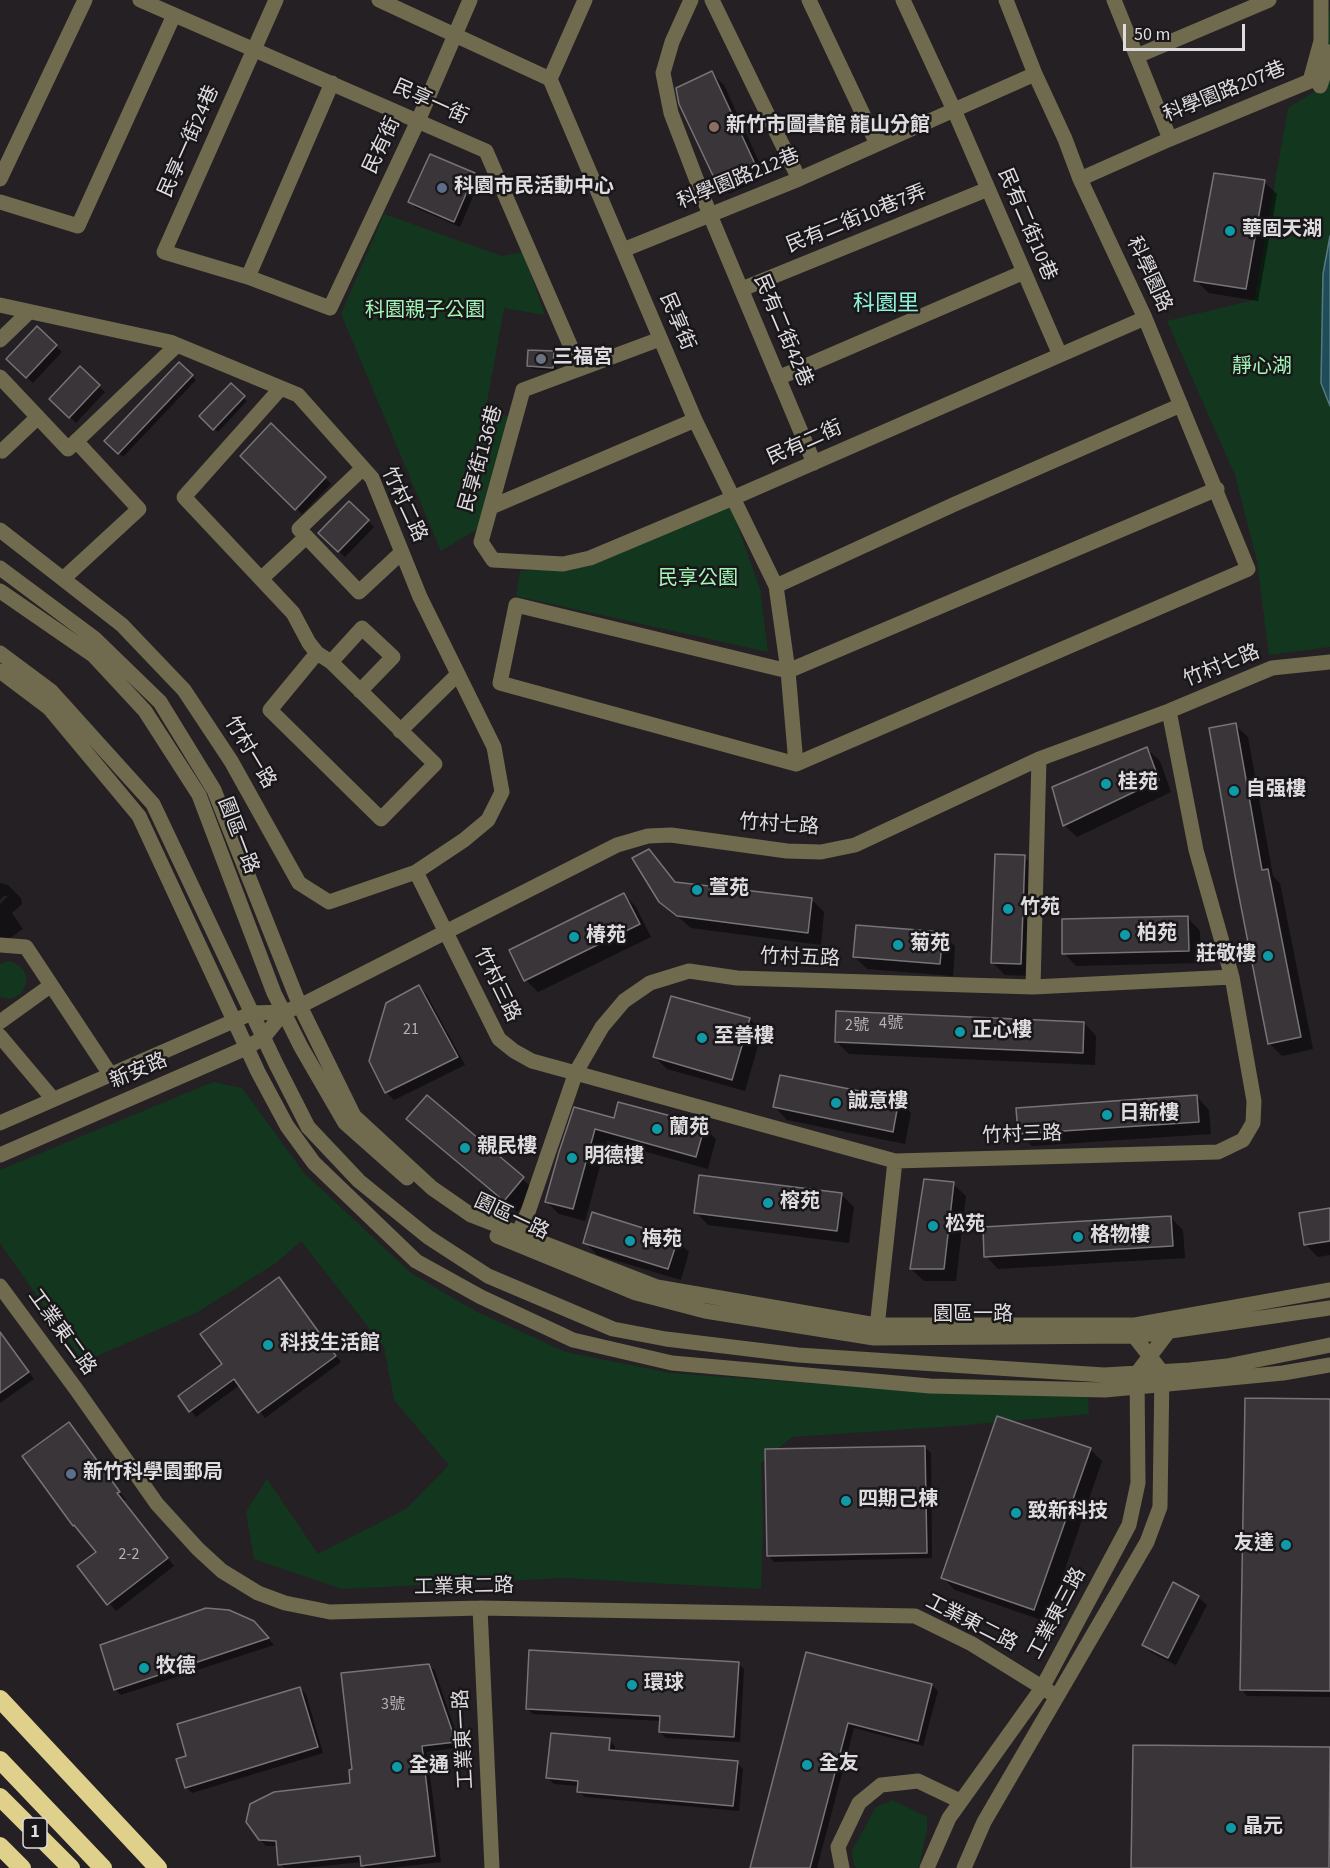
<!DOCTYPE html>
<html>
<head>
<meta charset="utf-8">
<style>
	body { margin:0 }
	#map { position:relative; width:1330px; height:1868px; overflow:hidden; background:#242024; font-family:"Source Sans 3",sans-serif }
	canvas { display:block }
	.scale { position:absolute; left:1123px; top:24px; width:122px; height:27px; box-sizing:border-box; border:3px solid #dedcde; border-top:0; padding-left:8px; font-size:18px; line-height:21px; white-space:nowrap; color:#dedcde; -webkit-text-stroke:4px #1a171a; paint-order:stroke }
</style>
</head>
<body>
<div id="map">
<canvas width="1330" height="1868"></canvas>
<div class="scale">50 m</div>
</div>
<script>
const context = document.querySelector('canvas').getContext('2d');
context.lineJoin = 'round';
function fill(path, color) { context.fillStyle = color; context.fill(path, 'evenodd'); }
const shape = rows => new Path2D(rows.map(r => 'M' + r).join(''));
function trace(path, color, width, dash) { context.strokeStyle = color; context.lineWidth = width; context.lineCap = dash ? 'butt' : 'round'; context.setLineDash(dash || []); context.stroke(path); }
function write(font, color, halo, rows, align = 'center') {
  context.font = font + ' "Source Sans 3","Noto Sans TC",sans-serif'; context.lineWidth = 5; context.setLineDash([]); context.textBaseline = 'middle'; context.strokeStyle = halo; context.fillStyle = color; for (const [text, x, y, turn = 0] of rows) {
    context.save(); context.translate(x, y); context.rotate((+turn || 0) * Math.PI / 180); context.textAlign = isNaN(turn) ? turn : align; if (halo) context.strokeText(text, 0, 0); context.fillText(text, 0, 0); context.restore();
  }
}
const green = shape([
	[1330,6,1330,647,1269,655,1257,561,1235,475,1167,321,1254,300,1288,108,1315,91],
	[384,214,502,256,523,252,545,315,504,308,486,408,512,418,479,528,441,551,341,314],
	[730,505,760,589,768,652,516,596,520,571,558,569],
	[9,961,15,963,24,970,27,981,22,993,11,999,0,997,0,964],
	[213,1082,242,1088,304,1173,411,1273,475,1311,566,1352,670,1373,930,1392,1088,1393,1089,1414,955,1426,792,1437,761,1463,763,1521,761,1589,564,1578,342,1589,254,1559,246,1512,267,1479,318,1554,406,1509,449,1465,394,1400,384,1347,301,1241,276,1263,196,1313,83,1362,0,1243,0,1170],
	[892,1800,927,1817,927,1831,919,1866,917,1868,856,1868,853,1861,852,1851,876,1807]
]);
const water = shape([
	[1330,236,1330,406,1321,383,1323,274,1330,236]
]);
const shadow = shape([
	[711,73,724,85,766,177,729,194,717,181],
	[474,174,480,180,460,227,416,208,410,202],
	[1264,182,1277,194,1258,301,1209,293,1196,281],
	[37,328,62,352,33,383,8,359],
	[553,353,557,357,556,371,533,369,529,366],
	[179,364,196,380,123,457,106,441],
	[80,369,105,392,76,423,51,399],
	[231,385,247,401,218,432,201,416],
	[272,425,331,484,302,514,242,456],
	[349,503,374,527,345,557,320,533],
	[1235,725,1248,737,1273,876,1280,883,1313,1049,1282,1056,1269,1043],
	[1147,749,1160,761,1171,792,1077,837,1064,825],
	[649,851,677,883,811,899,824,912,821,945,691,928,660,901],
	[1024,857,1037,869,1033,976,1005,975,992,962],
	[0,883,8,885,21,898,22,904,12,913,23,929,0,945,0,904,8,896,4,896,0,900],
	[624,894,636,907,651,937,538,992,526,980],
	[1188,918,1200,931,1201,963,1076,966,1064,953],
	[943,934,955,946,953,976,867,969,854,956],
	[419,986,427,995,465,1065,394,1100,386,1092],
	[750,1019,762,1032,745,1091,667,1069,655,1057],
	[1084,1023,1096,1036,1095,1065,849,1054,836,1041],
	[781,1077,899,1101,911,1113,905,1144,787,1120,775,1107],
	[427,1097,536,1191,517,1212,421,1131],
	[1197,1097,1209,1110,1211,1134,1032,1146,1019,1134],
	[575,1109,615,1120,704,1127,716,1139,708,1169,607,1141,585,1221,559,1214,547,1202],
	[953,1184,966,1196,956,1281,924,1281,911,1269],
	[842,1195,854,1207,849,1243,708,1225,696,1212],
	[1330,1209,1330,1255,1318,1257,1305,1244],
	[1171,1218,1183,1230,1185,1258,998,1269,986,1256],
	[677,1240,689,1252,681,1280,597,1255,585,1242],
	[279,1279,341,1362,265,1418,240,1385,196,1417,180,1396,224,1364],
	[0,1332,34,1379,0,1403],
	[1330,1401,1330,1697,1247,1696,1241,1689],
	[69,1424,126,1500,123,1501,174,1566,116,1611,79,1567,98,1552],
	[925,1447,931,1453,932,1558,774,1562,768,1555],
	[1090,1449,1102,1461,1047,1622,955,1590,943,1578],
	[1198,1597,1207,1605,1176,1665,1152,1653,1143,1644],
	[260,1629,274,1645,121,1695,115,1689],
	[807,1653,932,1685,938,1691,923,1746,854,1728,817,1868,752,1868],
	[738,1663,744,1669,740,1742,666,1738,660,1732,661,1721,533,1714,527,1708],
	[428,1665,435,1671,461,1747,427,1752,441,1862,391,1868,365,1868,362,1862,305,1868,284,1868,280,1864,278,1846,266,1846,260,1839,352,1784,354,1770],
	[300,1688,306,1694,323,1753,192,1793,186,1787,188,1757],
	[609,1740,615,1746,615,1752,737,1763,743,1769,739,1811,585,1797,579,1791,579,1786,554,1784,548,1778],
	[608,1743,611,1743,610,1757],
	[1330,1749,1330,1868,1133,1868]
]);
const building = shape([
	[712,71,755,164,716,182,679,104,676,88,712,71],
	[430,154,475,173,454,222,408,202,430,154],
	[1214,173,1265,180,1246,289,1194,281,1214,173],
	[37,326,57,345,26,378,6,359,37,326],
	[528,350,554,351,553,368,527,366,528,350],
	[179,362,193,375,118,454,104,441,179,362],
	[80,366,100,385,69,418,49,399,80,366],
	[231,383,245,396,213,430,199,416,231,383],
	[271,423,326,477,295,510,240,456,271,423],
	[349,501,369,520,338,552,318,533,349,501],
	[1236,723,1262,870,1268,869,1301,1037,1268,1044,1235,876,1209,728,1236,723],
	[1147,747,1159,780,1063,826,1052,787,1147,747],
	[649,849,675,882,812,898,808,933,677,916,659,902,632,858,649,849],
	[995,854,1025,855,1021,964,991,963,995,854],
	[624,893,640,924,524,981,509,950,624,893],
	[1188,916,1189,951,1062,954,1062,919,1188,916],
	[856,925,943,932,940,964,853,957,856,925],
	[419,985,458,1057,385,1093,369,1061,386,1003,419,985],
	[671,996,750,1018,732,1080,653,1057,671,996],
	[836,1011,1084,1022,1083,1053,835,1042,836,1011],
	[780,1075,899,1099,893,1132,773,1107,780,1075],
	[427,1095,524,1177,504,1201,406,1119,427,1095],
	[1197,1095,1199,1122,1018,1134,1016,1108,1197,1095],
	[618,1102,705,1125,696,1157,595,1129,573,1209,545,1202,559,1152,574,1107,614,1118,618,1102],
	[699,1175,842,1193,837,1231,694,1213,699,1175],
	[924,1179,954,1182,944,1269,910,1269,924,1179],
	[1330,1208,1330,1241,1304,1245,1299,1213,1330,1208],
	[592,1212,678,1239,668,1269,583,1243,592,1212],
	[1171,1216,1173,1246,984,1257,983,1227,1171,1216],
	[279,1277,336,1356,258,1413,234,1379,189,1412,178,1396,222,1364,200,1334,279,1277],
	[0,1332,29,1372,0,1393,0,1332],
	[1245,1398,1330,1399,1330,1691,1240,1690,1245,1398],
	[997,1416,1091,1448,1034,1610,941,1578,997,1416],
	[69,1422,120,1492,117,1493,168,1558,107,1605,77,1566,96,1552,74,1525,73,1526,22,1456,69,1422],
	[925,1446,927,1553,767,1556,765,1449,925,1446],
	[1173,1582,1199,1596,1168,1658,1142,1645,1173,1582],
	[206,1608,229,1610,254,1621,269,1638,114,1690,100,1645,206,1608],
	[529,1650,739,1662,734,1737,659,1732,660,1716,526,1709,529,1650],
	[806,1652,932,1684,918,1741,848,1723,810,1868,750,1868,806,1652],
	[429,1664,456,1742,422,1746,435,1856,361,1866,360,1856,278,1865,276,1841,259,1840,246,1822,250,1804,274,1792,350,1783,349,1770,352,1769,341,1673,429,1664],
	[300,1687,318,1747,185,1788,176,1759,186,1756,177,1724,300,1687],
	[551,1733,610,1738,609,1750,738,1761,733,1806,577,1792,578,1781,546,1778,551,1733],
	[1133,1745,1330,1747,1329,1868,1131,1868,1133,1745]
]);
const minor = shape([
	[140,0,486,151,580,368],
	[276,0,164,252,248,277,330,308,418,121,470,0],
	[379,0,550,79,695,420,776,586,788,671,796,764],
	[691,0,672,42,663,73,671,113,710,215,814,463],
	[712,0,799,179],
	[809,0,877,144],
	[903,0,954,110,1060,355],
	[1114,0,1170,139],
	[1137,56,1269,0],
	[550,79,585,0],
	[1320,86,1325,71,1326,51],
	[0,179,85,0],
	[1080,179,1170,139,1310,81,1321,41,1321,0],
	[0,202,78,226,174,15],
	[623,250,799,179,1035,74],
	[248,277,332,83],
	[742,289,988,189],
	[0,305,170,342,298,395,372,478,420,597,494,747,502,792,488,820,464,840,416,872,329,902,299,883,231,761,184,690,122,625,0,530],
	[660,339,523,390,481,542,493,560,563,564,590,558,733,498,1145,318],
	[0,340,29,312],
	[0,377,68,449,177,345],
	[778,378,1024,272],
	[281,388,184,497,293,613,309,643,317,653],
	[0,450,2,451,38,417],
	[363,468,299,529,359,592,402,552],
	[491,507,695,420],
	[0,568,94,638,160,702,214,790,300,1006,354,1116,432,1188,471,1215,657,1287,876,1325,1135,1325,1330,1290],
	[63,579,139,509,76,441],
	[261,579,306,537],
	[776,586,955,504,1181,405],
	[0,591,93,655,145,711,199,795,274,993,301,1047,345,1123,407,1178],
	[0,653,51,691,153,804,276,1064,308,1127,359,1181,428,1237,488,1276,613,1329,666,1339,798,1355,1104,1375,1190,1370,1227,1366,1330,1345],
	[317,653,331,662,435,764,381,819,270,710,317,653],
	[331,662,362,628,393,657,360,691],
	[0,671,49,708,139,816,258,1072,287,1126,314,1163,416,1261,481,1297,573,1340,672,1363,930,1386,1105,1390,1283,1373,1330,1365],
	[400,731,458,674],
	[796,764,500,683,516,605,788,671,1217,489],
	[796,764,1248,569,1145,318,1080,179,1065,139,1035,74,1006,0],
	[416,872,499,1039,514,1051,532,1061,895,1161,1218,1152,1243,1140,1253,1123,1254,1101,1232,977,1196,850,1169,711],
	[0,945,26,947,110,1074],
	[1033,987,1039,759],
	[0,1022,50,986],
	[0,1036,53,1099],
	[0,1123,252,1013,284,1012,300,1006,617,845,648,836,671,835,787,851,821,852,855,845,1039,759,1169,711,1272,668,1330,662],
	[0,1155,246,1048,263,1038,284,1012],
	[521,1227,528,1212,576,1072,602,1027,624,1001,650,983,689,971,737,978,1033,987,1232,977],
	[497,1236,636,1293,705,1311,874,1338,1136,1336,1330,1308],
	[0,1286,76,1389,157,1504,198,1549,222,1571,258,1593,285,1603,330,1612,480,1608,915,1616,972,1644,1056,1696],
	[878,1318,895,1161],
	[480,1608,492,1868],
	[842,1868,838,1847,859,1803,881,1785,918,1781,960,1801],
	[927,1868,949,1818,1042,1688,1129,1525,1138,1483,1137,1373,1169,1331,1170,1325],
	[964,1868,984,1822,1147,1542,1160,1507,1162,1372,1130,1331]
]);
const highway = shape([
	[0,1699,158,1868],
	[0,1760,103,1868],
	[0,1797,71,1868],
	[0,1846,22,1868]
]);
const markers = [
	[714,127,6,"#8d6e63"],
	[442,188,6,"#5c6f8a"],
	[1230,231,6,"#0f9aa8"],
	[541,359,6,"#6b7280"],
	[1106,784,6,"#0f9aa8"],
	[1234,791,6,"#0f9aa8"],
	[697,890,6,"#0f9aa8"],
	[1008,909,6,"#0f9aa8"],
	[1125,935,6,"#0f9aa8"],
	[574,937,6,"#0f9aa8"],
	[898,945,6,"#0f9aa8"],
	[1268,956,6,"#0f9aa8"],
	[960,1032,6,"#0f9aa8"],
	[702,1038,6,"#0f9aa8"],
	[836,1103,6,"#0f9aa8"],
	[1107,1115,6,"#0f9aa8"],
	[657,1129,6,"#0f9aa8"],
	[465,1148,6,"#0f9aa8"],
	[572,1158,6,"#0f9aa8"],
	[768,1203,6,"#0f9aa8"],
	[933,1226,6,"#0f9aa8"],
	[1078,1237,6,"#0f9aa8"],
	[630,1241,6,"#0f9aa8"],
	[268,1345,6,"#0f9aa8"],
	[71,1474,6,"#5c6f8a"],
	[846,1501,6,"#0f9aa8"],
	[1016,1513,6,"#0f9aa8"],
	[1286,1545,6,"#0f9aa8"],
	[144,1668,6,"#0f9aa8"],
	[632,1685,6,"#0f9aa8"],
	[807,1765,6,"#0f9aa8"],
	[397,1767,6,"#0f9aa8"],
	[1231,1828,6,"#0f9aa8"]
];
const numberNames = [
	["4號",891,1024],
	["2號",857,1026],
	["21",411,1030],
	["2-2",129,1555],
	["3號",393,1705]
];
const shields = [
	[35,1833,24]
];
const shieldNames = [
	["1",35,1833]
];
const streetNames = [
	["科學園路207巷",1225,93,-22],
	["民享一街",430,103,24],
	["民享一街24巷",190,142,-66],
	["民有街",383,146,-65],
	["科學園路212巷",739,180,-22],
	["民有二街10巷7弄",857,220,-22],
	["民有二街10巷",1026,225,67],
	["科學園路",1148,275,65],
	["民享街",676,322,67],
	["民有二街42巷",782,331,67],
	["民有二街",805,444,-24],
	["民享街136巷",482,459,-74],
	["竹村二路",403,505,65],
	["竹村七路",1222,667,-22],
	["竹村一路",249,753,59],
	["竹村七路",779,826,4],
	["園區一路",237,836,69],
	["竹村五路",800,959,2],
	["竹村三路",496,985,64],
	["新安路",139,1072,-23],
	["竹村三路",1022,1136,-2],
	["園區一路",511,1218,25],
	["園區一路",973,1316],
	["工業東二路",61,1333,54],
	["工業東二路",464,1588,-1],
	["工業東三路",1058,1614,-62],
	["工業東二路",971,1624,27],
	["工業東一路",465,1739,-93]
];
const poiNames = [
	["新竹市圖書館 龍山分館",726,127],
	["科園市民活動中心",454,188],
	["華固天湖",1242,231],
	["三福宮",553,359],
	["桂苑",1118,784],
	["自强樓",1246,791],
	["萱苑",709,890],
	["竹苑",1020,909],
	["柏苑",1137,935],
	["椿苑",586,937],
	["菊苑",910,945],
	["莊敬樓",1256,956,"right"],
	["正心樓",972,1032],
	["至善樓",714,1038],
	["誠意樓",848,1103],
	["日新樓",1119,1115],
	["蘭苑",669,1129],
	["親民樓",477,1148],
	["明德樓",584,1158],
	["榕苑",780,1203],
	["松苑",945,1226],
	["格物樓",1090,1237],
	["梅苑",642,1241],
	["科技生活館",280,1345],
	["新竹科學園郵局",83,1474],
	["四期己棟",858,1501],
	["致新科技",1028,1513],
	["友達",1274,1545,"right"],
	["牧德",156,1668],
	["環球",644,1685],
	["全友",819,1765],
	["全通",409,1767],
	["晶元",1243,1828]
];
const parkNames = [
	["科園親子公園",425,312],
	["靜心湖",1262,368],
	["民享公園",698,580]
];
const quarterNames = [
	["科園里",886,305]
];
fill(green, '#13371e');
fill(water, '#1e4d59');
trace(water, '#587881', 1.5);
fill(shadow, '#0007');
fill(building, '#393539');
trace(building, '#787377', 1.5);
trace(minor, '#706a4f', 15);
trace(highway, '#dfd18b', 18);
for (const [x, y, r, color] of markers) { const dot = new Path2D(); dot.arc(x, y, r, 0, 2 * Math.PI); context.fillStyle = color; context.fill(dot); trace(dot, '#1a171a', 2); }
write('16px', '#b5b2b5', null, numberNames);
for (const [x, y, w] of shields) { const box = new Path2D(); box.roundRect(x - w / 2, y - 15, w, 30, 4.5); context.fillStyle = '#1a171a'; context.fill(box); trace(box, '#dedcde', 1.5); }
write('bold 18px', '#dedcde', null, shieldNames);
write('20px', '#dedcde', '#1a171a', streetNames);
write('bold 20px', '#dedcde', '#1a171a', poiNames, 'left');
write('20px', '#a1f6b5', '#1a171a', parkNames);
write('22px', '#8ff2da', '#1a171a', quarterNames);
</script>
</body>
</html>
